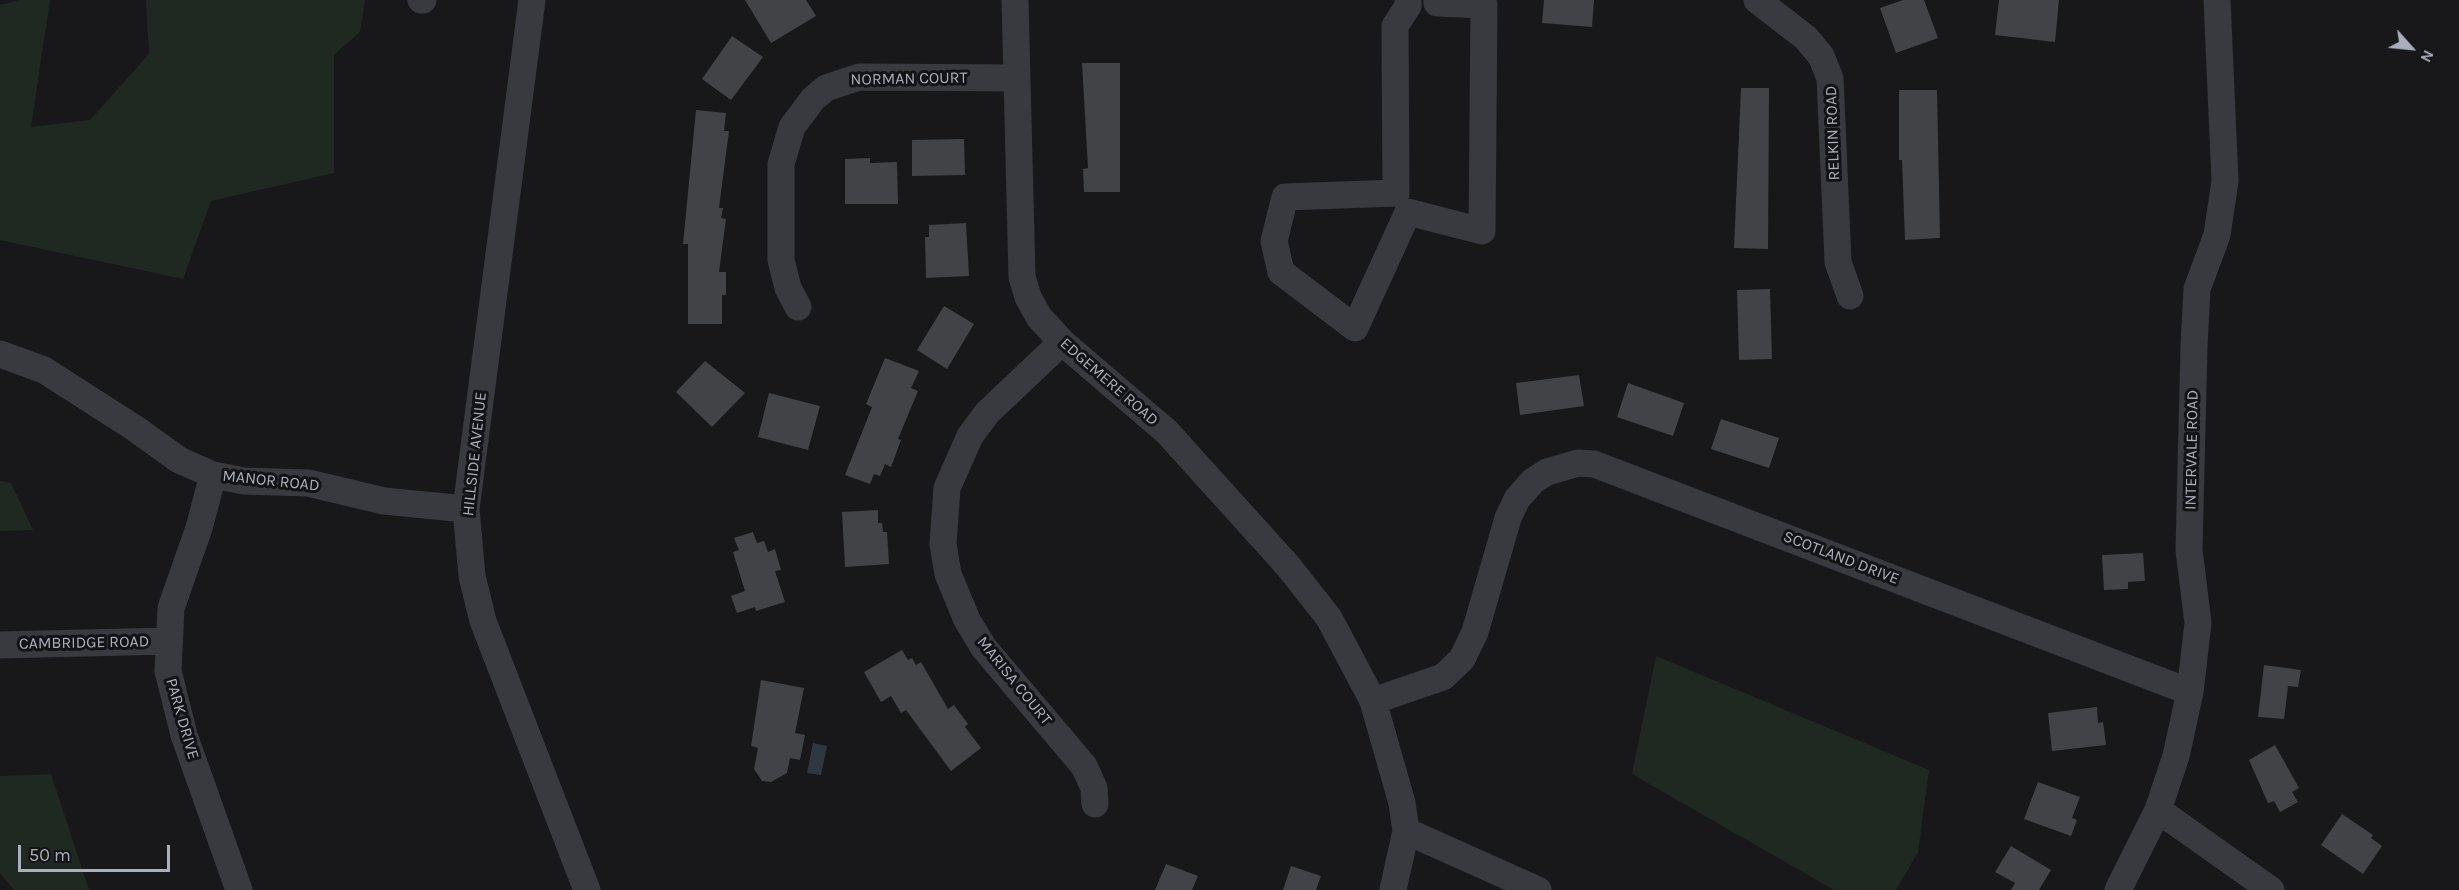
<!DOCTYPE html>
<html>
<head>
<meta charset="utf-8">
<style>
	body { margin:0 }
	#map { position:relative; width:2459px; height:890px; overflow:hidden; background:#18181a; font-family:Karla,sans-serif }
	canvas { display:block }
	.north { position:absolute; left:2381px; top:18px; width:60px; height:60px; -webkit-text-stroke:4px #131315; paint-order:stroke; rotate:117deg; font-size:16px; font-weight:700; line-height:24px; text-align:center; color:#aaafbb }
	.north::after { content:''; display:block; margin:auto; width:21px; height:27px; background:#aaafbb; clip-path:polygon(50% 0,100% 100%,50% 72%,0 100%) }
	.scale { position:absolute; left:18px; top:845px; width:152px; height:27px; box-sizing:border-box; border:3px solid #aaafbb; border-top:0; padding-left:8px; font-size:18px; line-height:21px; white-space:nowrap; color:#aaafbb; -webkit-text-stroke:4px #131315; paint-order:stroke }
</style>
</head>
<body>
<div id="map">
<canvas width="2459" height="890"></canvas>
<div class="north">N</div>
<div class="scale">50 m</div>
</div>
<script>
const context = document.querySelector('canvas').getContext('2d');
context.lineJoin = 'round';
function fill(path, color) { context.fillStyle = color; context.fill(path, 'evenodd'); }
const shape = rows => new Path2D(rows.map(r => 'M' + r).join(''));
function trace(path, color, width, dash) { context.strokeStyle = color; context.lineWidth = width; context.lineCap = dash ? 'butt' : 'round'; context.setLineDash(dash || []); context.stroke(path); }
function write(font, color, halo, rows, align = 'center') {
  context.font = font + ' Karla,sans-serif'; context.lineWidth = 6; context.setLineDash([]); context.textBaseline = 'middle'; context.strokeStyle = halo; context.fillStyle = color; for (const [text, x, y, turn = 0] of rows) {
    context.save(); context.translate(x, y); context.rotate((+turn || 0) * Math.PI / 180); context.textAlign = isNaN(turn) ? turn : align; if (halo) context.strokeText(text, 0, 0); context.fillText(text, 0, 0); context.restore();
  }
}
const green = shape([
	[19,0,50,0,31,127,90,120,149,54,146,0,365,0,360,32,334,55,334,173,211,201,183,279,0,240,0,5],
	[0,481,11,483,33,530,0,531],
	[1656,656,1929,770,1918,852,1896,890,1834,890,1632,774],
	[51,774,89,890,14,890,0,873,0,776]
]);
const water = shape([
	[813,743,827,746,821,775,807,773]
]);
const building = shape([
	[745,0,806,0,816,16,771,43],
	[1544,0,1594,0,1592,27,1542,23],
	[1903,0,1924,0,1938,38,1896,53,1880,8],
	[1999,0,2059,0,2055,42,1995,35],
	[732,36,763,57,731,100,702,79],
	[1082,63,1120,63,1120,192,1084,192,1083,169,1088,168],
	[1741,88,1769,88,1768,249,1734,248],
	[1899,90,1937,90,1940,238,1905,240,1902,160,1899,160],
	[696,110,726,113,724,131,729,131,719,208,723,208,721,218,726,219,719,272,726,272,726,295,722,295,722,324,688,324,688,244,683,244],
	[964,139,965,175,912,176,912,140],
	[870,158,870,163,897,162,898,204,845,204,845,159],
	[966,223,969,276,926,278,925,237,929,237,929,225],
	[1770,289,1772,359,1739,360,1737,290],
	[944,306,974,324,947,369,917,350],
	[885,358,919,371,911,388,918,391,898,439,901,440,891,467,885,464,880,476,874,474,870,484,845,475,872,407,866,404],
	[705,361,745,393,712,427,676,392],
	[1579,375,1584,406,1520,415,1516,383],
	[1628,383,1684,403,1673,436,1617,417],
	[769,393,820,406,808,450,758,437],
	[1721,419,1779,438,1769,468,1711,449],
	[878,510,878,523,882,523,883,532,887,532,889,564,845,567,842,512],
	[753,532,757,543,764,541,768,552,775,549,781,570,775,571,785,602,756,611,755,607,737,613,731,596,745,591,733,552,739,550,734,538],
	[2143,553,2145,581,2128,582,2128,589,2104,590,2102,555],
	[902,650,908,660,912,658,916,665,921,662,948,709,954,705,968,724,965,727,981,748,951,771,906,710,901,713,891,696,881,702,864,672],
	[2264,665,2301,670,2298,687,2288,686,2284,719,2258,717],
	[761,680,804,688,795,733,805,735,800,760,790,758,787,773,771,782,762,781,754,769,758,748,751,746],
	[2097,707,2098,723,2103,722,2106,745,2052,751,2048,713],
	[2275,745,2299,788,2292,792,2298,802,2280,812,2274,801,2268,803,2249,760],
	[2038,782,2080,797,2072,818,2077,820,2071,836,2024,819],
	[2342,814,2373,835,2371,838,2382,846,2363,874,2321,845],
	[2011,846,2051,870,2039,890,2011,890,2015,883,1995,872],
	[1166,864,1198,876,1192,890,1155,890],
	[1291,866,1321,876,1316,890,1283,890]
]);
const minor = shape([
	[421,0,423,0],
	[532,0,466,509,472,576,483,621,587,890],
	[1015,0,1022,277,1028,297,1039,317,1062,342,1167,432,1288,566,1329,618,1373,701,1402,803,1406,831,1393,890],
	[1408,0,1408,6,1395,26,1396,193,1285,197,1274,241,1281,272,1355,328,1408,212,1482,231,1484,5,1437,3,1437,0],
	[1757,0,1806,38,1821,56,1830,78,1838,262,1850,296],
	[798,307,788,288,781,260,781,164,792,127,813,99,826,88,859,77,1015,78],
	[1062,342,987,413,970,436,947,488,943,544,948,574,967,620,984,648,1084,766,1094,788,1095,804],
	[0,354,44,370,136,429,179,460,213,475,244,481,308,483,384,501,466,509],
	[213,475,199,528,171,608,168,671,184,735,239,890],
	[0,645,168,641],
	[1373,701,1443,677,1462,659,1475,632,1508,518,1517,499,1533,481,1547,472,1578,463,1594,464,2190,692],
	[2158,810,2271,890],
	[1406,831,1538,890],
	[2118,890,2158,810,2176,756,2190,692,2198,623,2189,550,2194,346,2197,289,2217,235,2225,181,2217,0]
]);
const streetNames = [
	["NORMAN COURT",909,79,-1],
	["RELKIN ROAD",1833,133,-92],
	["EDGEMERE ROAD",1109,382,41],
	["INTERVALE ROAD",2192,450,-89],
	["HILLSIDE AVENUE",475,454,-84],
	["MANOR ROAD",271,481,6],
	["SCOTLAND DRIVE",1841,558,21],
	["CAMBRIDGE ROAD",84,643,-1],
	["MARISA COURT",1014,681,51],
	["PARK DRIVE",182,719,74]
];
fill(green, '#202921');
fill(water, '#2d383f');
fill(building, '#424347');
trace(minor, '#393a3f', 27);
write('16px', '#aaafbb', '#131315', streetNames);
</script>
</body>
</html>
